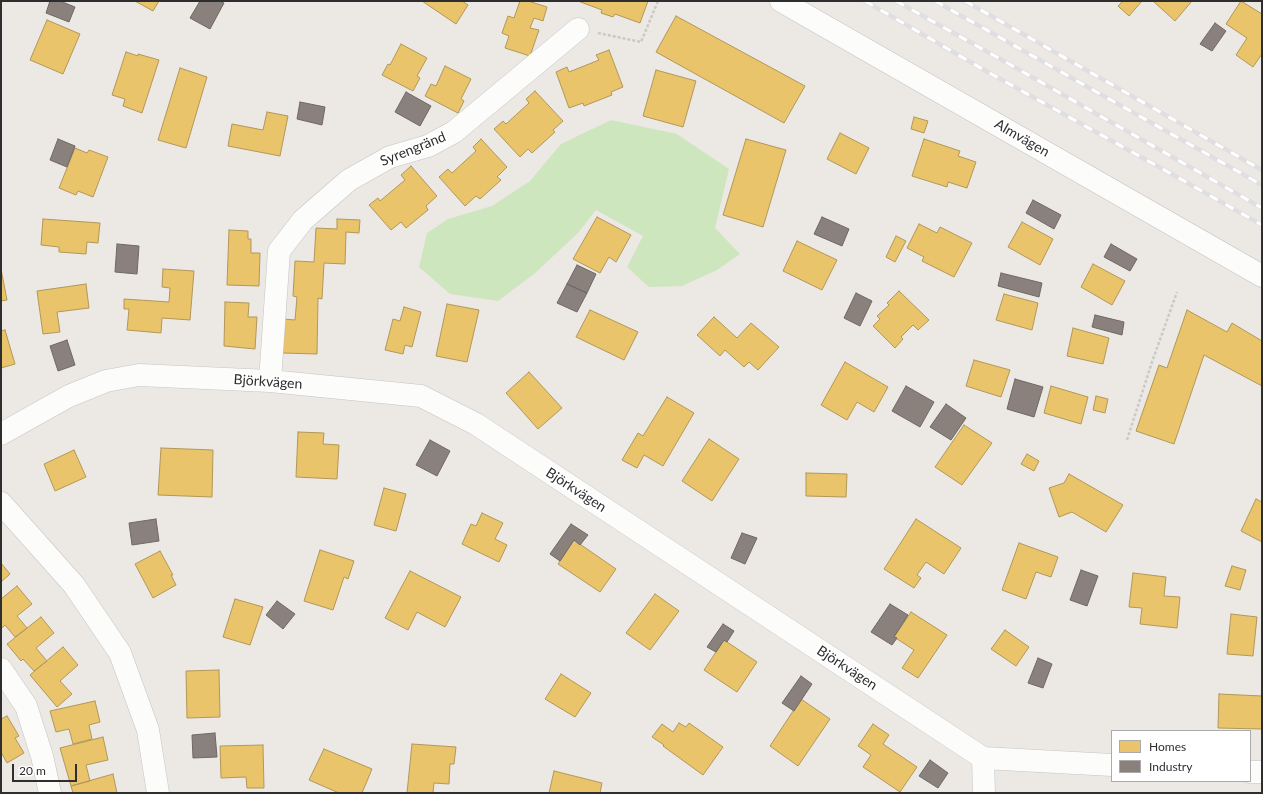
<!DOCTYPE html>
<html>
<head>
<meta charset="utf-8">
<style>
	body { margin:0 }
	#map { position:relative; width:1263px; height:794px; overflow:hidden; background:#ece8e4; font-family:Lato,sans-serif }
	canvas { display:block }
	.frame { position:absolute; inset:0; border:2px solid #2e2e2e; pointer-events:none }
	.legend { position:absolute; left:1111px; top:730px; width:140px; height:52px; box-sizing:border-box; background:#fff; border:1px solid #ababab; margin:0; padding:5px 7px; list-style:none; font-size:12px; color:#2e2e2e }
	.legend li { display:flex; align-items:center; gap:8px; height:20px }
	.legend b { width:20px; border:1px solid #ababab }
	.scale { position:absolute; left:12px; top:764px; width:65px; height:18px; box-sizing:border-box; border:2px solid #2e2e2e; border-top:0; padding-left:5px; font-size:12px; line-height:14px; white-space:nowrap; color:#2e2e2e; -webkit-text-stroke:3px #fff; paint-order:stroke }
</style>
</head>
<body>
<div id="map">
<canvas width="1263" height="794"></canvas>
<div class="frame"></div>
<ul class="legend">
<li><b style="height:11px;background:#e9c46a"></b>Homes</li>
<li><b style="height:11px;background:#8a817c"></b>Industry</li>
</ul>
<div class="scale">20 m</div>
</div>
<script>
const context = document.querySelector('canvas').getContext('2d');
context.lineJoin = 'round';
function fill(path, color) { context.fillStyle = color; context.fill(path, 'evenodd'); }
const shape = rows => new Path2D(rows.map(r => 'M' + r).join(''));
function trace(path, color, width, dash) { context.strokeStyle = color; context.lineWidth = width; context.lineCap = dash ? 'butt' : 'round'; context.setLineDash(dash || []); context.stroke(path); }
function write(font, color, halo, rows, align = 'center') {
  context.font = font + ' Lato,sans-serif'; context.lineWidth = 4; context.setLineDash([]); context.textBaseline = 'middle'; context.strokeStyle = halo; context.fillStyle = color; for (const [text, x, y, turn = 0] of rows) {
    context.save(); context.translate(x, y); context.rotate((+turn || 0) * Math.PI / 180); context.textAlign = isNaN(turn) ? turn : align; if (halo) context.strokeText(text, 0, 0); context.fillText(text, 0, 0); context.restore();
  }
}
const green = shape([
	[611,120,677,134,729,169,715,228,740,254,717,270,682,286,649,287,627,267,643,236,596,210,578,233,534,274,498,301,450,294,419,267,427,233,448,219,492,206,530,181,561,144]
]);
const homes = shape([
	[135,1,159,1,153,11,135,1],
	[422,1,462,1,468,5,456,24,422,1],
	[520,1,528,1,547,7,543,21,534,18,530,28,539,30,530,56,505,48,509,36,502,33,508,16,514,18,520,1],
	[578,1,648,1,640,23,615,14,613,17,601,13,602,10,578,1],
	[1123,1,1142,1,1129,16,1118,6,1123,1],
	[1153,1,1192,1,1175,21,1153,1],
	[1241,1,1262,14,1262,54,1253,67,1236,55,1247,38,1226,24,1241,1],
	[676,16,805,86,784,123,656,52,676,16],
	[47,20,80,34,63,74,30,60,47,20],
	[401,44,427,58,417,76,420,78,413,91,382,75,388,64,390,65,401,44],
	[609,50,623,87,611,92,612,95,584,106,583,103,569,108,556,72,567,67,569,72,599,60,596,55,609,50],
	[126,52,138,56,138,54,159,60,142,113,123,106,125,99,112,95,126,52],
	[445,66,471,79,461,99,464,101,458,113,425,96,431,84,436,86,445,66],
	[180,68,207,77,186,148,158,140,180,68],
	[656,70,696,81,683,127,643,116,656,70],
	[535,91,563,121,553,130,555,132,532,153,528,149,520,157,494,129,503,121,506,124,529,103,526,99,535,91],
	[267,112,288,116,280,156,228,146,232,124,263,130,267,112],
	[914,117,928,121,924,133,911,129,914,117],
	[840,133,869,148,856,174,827,159,840,133],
	[481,139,507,167,497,177,501,180,480,199,476,196,465,206,439,177,448,169,452,173,476,151,473,147,481,139],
	[746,139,786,150,763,227,723,215,746,139],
	[924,139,960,151,958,156,976,162,967,188,948,182,947,187,912,176,924,139],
	[75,148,87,153,89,150,108,157,93,197,78,191,76,195,59,188,75,148],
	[411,166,437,196,426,206,428,210,406,228,401,222,391,230,369,205,378,198,380,201,405,180,401,175,411,166],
	[597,217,631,235,616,262,609,257,600,273,573,259,597,217],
	[43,219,100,223,98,243,87,242,86,254,59,252,59,247,41,245,43,219],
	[337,219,360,220,359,233,346,232,345,264,324,263,322,299,318,298,317,354,282,353,284,319,295,320,297,297,293,296,295,261,314,262,316,228,337,229,337,219],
	[1022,222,1053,239,1040,265,1008,247,1022,222],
	[919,224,937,233,940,227,972,243,954,277,922,261,924,257,907,248,919,224],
	[229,230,248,231,248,239,251,239,251,253,260,253,259,286,227,285,229,230],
	[896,236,906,241,895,262,886,257,896,236],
	[797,241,837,260,822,290,783,271,797,241],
	[1093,264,1125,281,1112,305,1081,287,1093,264],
	[1,269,7,300,1,301,1,269],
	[163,269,194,271,190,320,162,318,161,333,127,330,129,309,124,309,124,299,169,302,170,288,162,287,163,269],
	[86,284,89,308,57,312,60,332,43,334,37,291,86,284],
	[899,291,929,320,918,330,913,325,901,337,903,339,895,348,873,326,880,319,877,316,889,305,887,303,899,291],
	[1004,294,1038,303,1032,330,996,320,1004,294],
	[225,302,249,303,248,317,257,317,255,349,224,346,225,302],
	[447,304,479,310,467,362,436,356,447,304],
	[404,307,421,312,412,347,405,345,403,354,385,350,393,319,400,321,404,307],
	[590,310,638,332,624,360,576,337,590,310],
	[1187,310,1227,332,1232,323,1262,341,1262,386,1204,355,1174,444,1136,431,1159,365,1167,368,1187,310],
	[714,317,737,338,751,323,779,347,758,370,749,362,744,367,725,350,720,356,697,335,714,317],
	[1073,328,1109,338,1103,364,1067,356,1073,328],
	[5,330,15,364,1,368,1,331,5,330],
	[974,360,1010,370,1001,397,966,386,974,360],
	[845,362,888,387,874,412,857,402,847,420,821,405,845,362],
	[529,372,562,408,538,429,506,393,529,372],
	[1051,386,1088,397,1081,424,1044,413,1051,386],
	[1096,396,1108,399,1105,413,1093,410,1096,396],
	[667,397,694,413,663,466,644,455,637,468,622,460,638,433,643,436,667,397],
	[964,425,992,443,962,485,935,467,964,425],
	[298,432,324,433,323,444,339,445,337,479,296,477,298,432],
	[709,439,739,459,712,501,682,481,709,439],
	[161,448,213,450,212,497,158,495,161,448],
	[74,450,86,477,55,491,44,464,74,450],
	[1027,454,1039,461,1034,471,1021,464,1027,454],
	[806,473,847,474,846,497,806,496,806,473],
	[1069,474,1123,505,1106,532,1072,512,1059,517,1049,488,1064,483,1069,474],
	[384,488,406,494,396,531,374,525,384,488],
	[1256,499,1262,502,1262,542,1241,531,1256,499],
	[482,513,503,523,495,539,507,545,499,562,462,544,471,524,476,526,482,513],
	[916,519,961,548,944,574,926,562,917,575,921,578,914,588,884,569,916,519],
	[574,540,616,569,600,592,558,564,574,540],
	[1019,543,1058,557,1051,577,1036,572,1026,599,1002,590,1019,543],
	[320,550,354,561,348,579,344,577,333,610,304,601,320,550],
	[160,551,173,575,171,575,176,585,153,598,135,564,160,551],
	[1,563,10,574,1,582,1,563],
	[1232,566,1246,570,1240,590,1225,586,1232,566],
	[410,571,461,597,445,627,417,612,408,630,385,618,410,571],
	[1133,573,1166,577,1164,596,1180,597,1177,628,1140,624,1142,608,1129,607,1133,573],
	[17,586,32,604,17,616,27,628,15,637,5,625,1,629,1,599,17,586],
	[655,594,679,611,650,650,626,633,655,594],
	[235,599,263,607,250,645,223,637,235,599],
	[911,612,947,635,918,678,902,668,914,650,894,637,911,612],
	[1231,614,1257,617,1253,656,1227,654,1231,614],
	[41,617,54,633,36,648,47,661,34,671,23,659,21,661,7,644,41,617],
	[1005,630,1029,647,1016,666,991,649,1005,630],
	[724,640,757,662,737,692,704,670,724,640],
	[63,647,78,665,60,681,72,694,57,707,30,675,63,647],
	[219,670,220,717,187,718,186,671,219,670],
	[561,674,591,693,575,717,545,699,561,674],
	[1219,694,1262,696,1262,729,1218,728,1219,694],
	[801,699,830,719,798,766,770,746,801,699],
	[95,701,100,722,89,725,92,739,73,744,69,729,56,732,50,711,95,701],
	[7,716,19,736,15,738,24,753,7,763,1,752,1,719,7,716],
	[679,723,686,727,689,723,723,747,703,775,663,746,664,745,652,737,662,724,673,732,679,723],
	[873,724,889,735,883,744,917,767,900,792,863,767,871,755,858,746,873,724],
	[103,737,108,760,86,765,90,781,71,786,60,748,103,737],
	[412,744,456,747,454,764,450,764,449,784,434,783,433,793,407,793,412,744],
	[263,745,264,788,247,788,246,777,221,778,220,746,263,745],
	[324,749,372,769,362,793,339,793,309,780,324,749],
	[554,771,602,783,600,793,549,793,554,771],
	[113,774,117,793,73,793,71,786,113,774]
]);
const industry = shape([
	[50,1,60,1,75,7,69,22,46,13,50,1],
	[200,1,219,1,224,3,210,29,190,18,200,1],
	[1215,23,1226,31,1212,51,1200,44,1215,23],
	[406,92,431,106,420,126,395,112,406,92],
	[300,102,325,107,322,125,297,119,300,102],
	[58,139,75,146,67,167,50,160,58,139],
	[1033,200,1061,215,1054,229,1026,213,1033,200],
	[822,217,849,229,842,246,814,234,822,217],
	[117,244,139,246,137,274,115,272,117,244],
	[1111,244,1137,259,1130,271,1104,257,1111,244],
	[577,265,596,274,587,293,567,284,577,265],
	[1001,273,1042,283,1039,297,998,286,1001,273],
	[567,284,587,293,577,312,557,303,567,284],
	[856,293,872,301,860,326,844,318,856,293],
	[1095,315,1124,322,1122,335,1092,327,1095,315],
	[67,340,75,365,58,371,50,346,67,340],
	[1015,379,1043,387,1034,417,1007,409,1015,379],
	[906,386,934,402,920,427,892,411,906,386],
	[946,404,966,418,951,440,930,427,946,404],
	[430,440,450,451,437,476,416,465,430,440],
	[156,519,159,541,132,545,129,523,156,519],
	[571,524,588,535,580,545,574,540,560,561,550,554,571,524],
	[742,533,757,538,745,564,731,558,742,533],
	[1081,570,1098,576,1087,606,1070,600,1081,570],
	[277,601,295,614,283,629,266,615,277,601],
	[890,604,908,615,894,637,897,638,892,645,871,632,890,604],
	[723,624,734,631,727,642,724,640,716,652,707,647,723,624],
	[1038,658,1052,664,1043,688,1028,683,1038,658],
	[801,676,812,684,794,711,782,703,801,676],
	[215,733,217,757,193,758,192,735,215,733],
	[930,760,948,773,938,788,919,776,930,760]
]);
const path = shape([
	[598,33,641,42,658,1],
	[1127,440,1152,362,1177,292]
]);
const street = shape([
	[781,1,1262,276],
	[270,381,279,251,303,220,349,180,390,157,428,146,454,132,578,29],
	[1,434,69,396,106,381,139,375,270,381,421,396,476,424,983,758,1112,765],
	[1,669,26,706,42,756,50,793],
	[983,758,984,793],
	[1250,772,1262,772]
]);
const secondary = shape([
	[1,503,74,585,120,653,148,730,158,793]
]);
const rail = shape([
	[865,1,986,71,1177,177,1262,225],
	[896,1,995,56,1262,208],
	[935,1,1262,185],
	[965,1,1262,170]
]);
const streetNames = [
	["Almvägen",1022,138,30],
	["Syrengränd",413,149,-22],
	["Björkvägen",268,382,4],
	["Björkvägen",576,490,33],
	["Björkvägen",847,668,33]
];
fill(green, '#cee6be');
fill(homes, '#e9c46a');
trace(homes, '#b19758', 1);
fill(industry, '#8a817c');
trace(industry, '#6e6865', 1);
trace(street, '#c5c4c5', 23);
trace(secondary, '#c5c4c5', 23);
trace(path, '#c9c9c8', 2.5, [3, 2]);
trace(street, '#fcfcfb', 22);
trace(secondary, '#fcfcfb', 22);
trace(rail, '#dfdfe1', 4.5);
trace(rail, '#fff', 3, [9]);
write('14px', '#2e2e2e', '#fff', streetNames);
</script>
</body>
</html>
